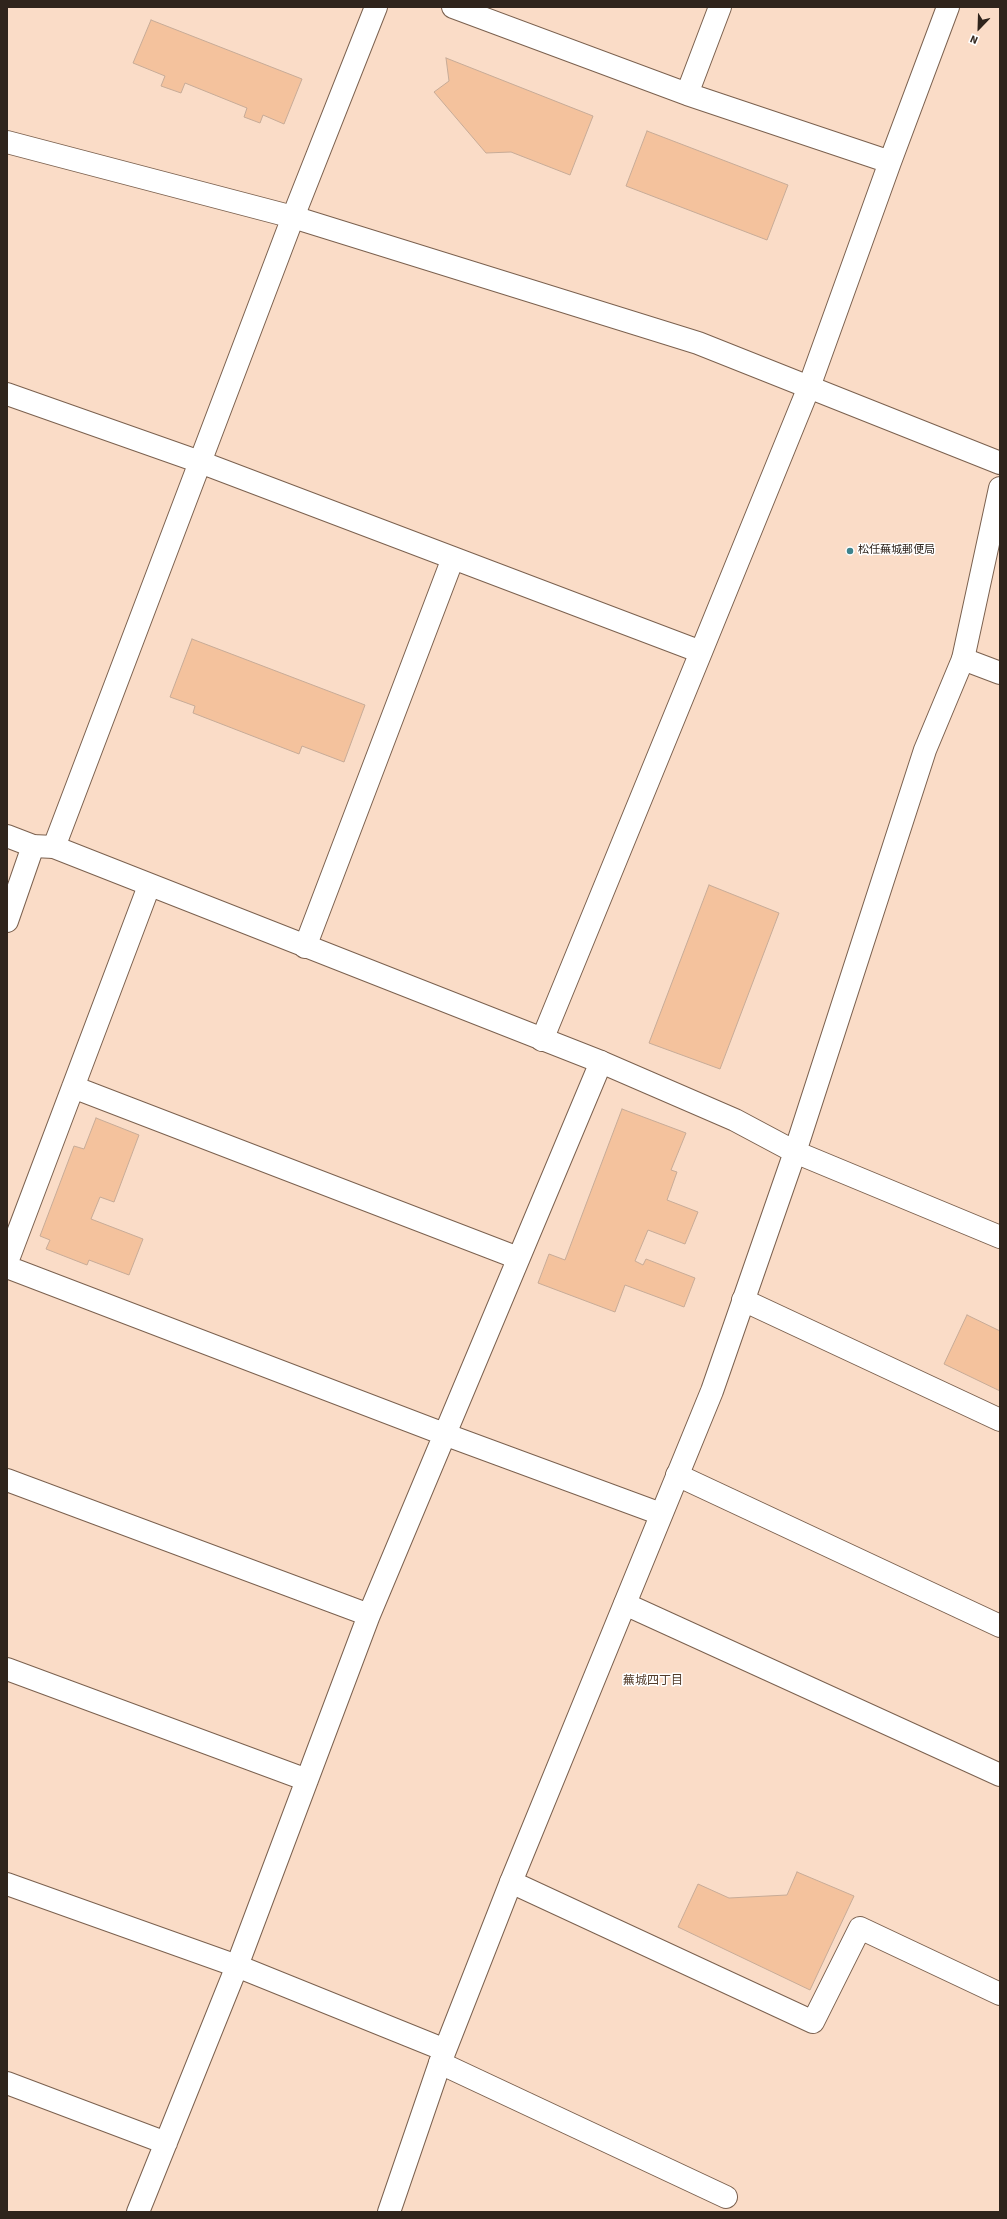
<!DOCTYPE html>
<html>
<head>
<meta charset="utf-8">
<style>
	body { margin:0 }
	#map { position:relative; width:1007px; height:2219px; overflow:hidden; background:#fadcc7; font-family:"Source Sans 3",sans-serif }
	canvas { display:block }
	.frame { position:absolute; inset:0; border:8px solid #2f241c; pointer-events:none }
	.north { position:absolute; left:959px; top:8px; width:40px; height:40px; -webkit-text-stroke:3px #fff; paint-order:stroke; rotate:203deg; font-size:11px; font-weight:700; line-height:16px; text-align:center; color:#2f241c }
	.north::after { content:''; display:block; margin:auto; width:14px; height:18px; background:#2f241c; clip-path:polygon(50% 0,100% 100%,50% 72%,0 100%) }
</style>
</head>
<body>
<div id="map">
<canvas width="1007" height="2219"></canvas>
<div class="frame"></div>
<div class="north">N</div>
</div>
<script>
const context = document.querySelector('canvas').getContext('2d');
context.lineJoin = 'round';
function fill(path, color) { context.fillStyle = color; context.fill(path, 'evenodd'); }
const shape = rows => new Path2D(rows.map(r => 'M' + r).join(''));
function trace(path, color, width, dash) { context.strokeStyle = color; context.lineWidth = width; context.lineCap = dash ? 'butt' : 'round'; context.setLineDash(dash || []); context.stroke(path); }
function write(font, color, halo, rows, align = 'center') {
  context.font = font + ' "Source Sans 3","Noto Sans JP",sans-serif'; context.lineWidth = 3; context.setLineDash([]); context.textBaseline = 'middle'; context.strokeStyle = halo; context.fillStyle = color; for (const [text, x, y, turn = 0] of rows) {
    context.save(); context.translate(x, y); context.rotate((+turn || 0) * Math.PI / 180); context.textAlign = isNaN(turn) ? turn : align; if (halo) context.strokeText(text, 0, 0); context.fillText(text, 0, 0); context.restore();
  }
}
const building = shape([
	[151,20,302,79,284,124,263,115,260,123,244,117,247,108,185,83,181,93,161,86,165,76,133,63,151,20],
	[446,58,593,116,570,175,511,152,486,153,434,92,449,81,446,58],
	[647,131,788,185,767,240,626,186,647,131],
	[192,639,365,705,344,762,302,746,299,754,193,713,195,706,170,697,192,639],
	[709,885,779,913,720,1069,649,1043,709,885],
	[622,1109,686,1133,671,1170,677,1172,667,1200,698,1212,685,1244,648,1230,635,1261,643,1265,646,1259,695,1278,684,1307,625,1285,615,1312,538,1283,549,1254,565,1260,622,1109],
	[96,1118,139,1135,114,1202,100,1197,91,1219,143,1239,129,1275,89,1260,87,1265,46,1249,50,1240,40,1236,74,1146,84,1149,96,1118],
	[967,1315,1000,1331,1000,1391,944,1364,967,1315],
	[797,1872,854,1896,810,1990,678,1927,698,1884,729,1898,787,1895,797,1872]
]);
const minor = shape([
	[453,7,687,94,890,162],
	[687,94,720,7],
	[7,394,200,462,701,652,542,1040],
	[701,652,809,387,890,162,948,7],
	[963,659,1000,673],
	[54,847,293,217,376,7],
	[7,921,33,846],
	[305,947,453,558],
	[73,1087,518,1258],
	[7,1262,149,886],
	[7,1267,444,1434,661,1514],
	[743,1300,1000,1420],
	[677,1475,1000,1626],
	[7,1480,369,1615],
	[625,1604,1000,1775],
	[7,1669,307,1780],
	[511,1882,813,2022,860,1928,1000,1994],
	[440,2063,726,2197],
	[7,2083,166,2143],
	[138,2212,237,1966,369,1615,601,1062]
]);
const tertiary = shape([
	[7,142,293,217,698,343,1000,463],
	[7,836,33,846,54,847,601,1062,735,1120,795,1152,1000,1237],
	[7,1884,237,1966,445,2050],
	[389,2212,440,2063,511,1882,712,1391,795,1152,925,750,963,659,1000,488]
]);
const markers = [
	[850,551,4,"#3c838d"]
];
const poiNames = [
	["松任蕪城郵便局",858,551]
];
const neighbourhoodNames = [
	["蕪城四丁目",653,1681]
];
fill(building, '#f4c29d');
trace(building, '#c7ab97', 1);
trace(minor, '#7b614f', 24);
trace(tertiary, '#7b614f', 24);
trace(minor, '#fff', 22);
trace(tertiary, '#fff', 22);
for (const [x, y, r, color] of markers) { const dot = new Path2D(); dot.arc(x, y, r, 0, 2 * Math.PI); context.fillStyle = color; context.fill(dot); trace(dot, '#fff', 1.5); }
write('11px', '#2f241c', '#fff', poiNames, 'left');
write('12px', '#523b29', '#fff', neighbourhoodNames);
</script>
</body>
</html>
